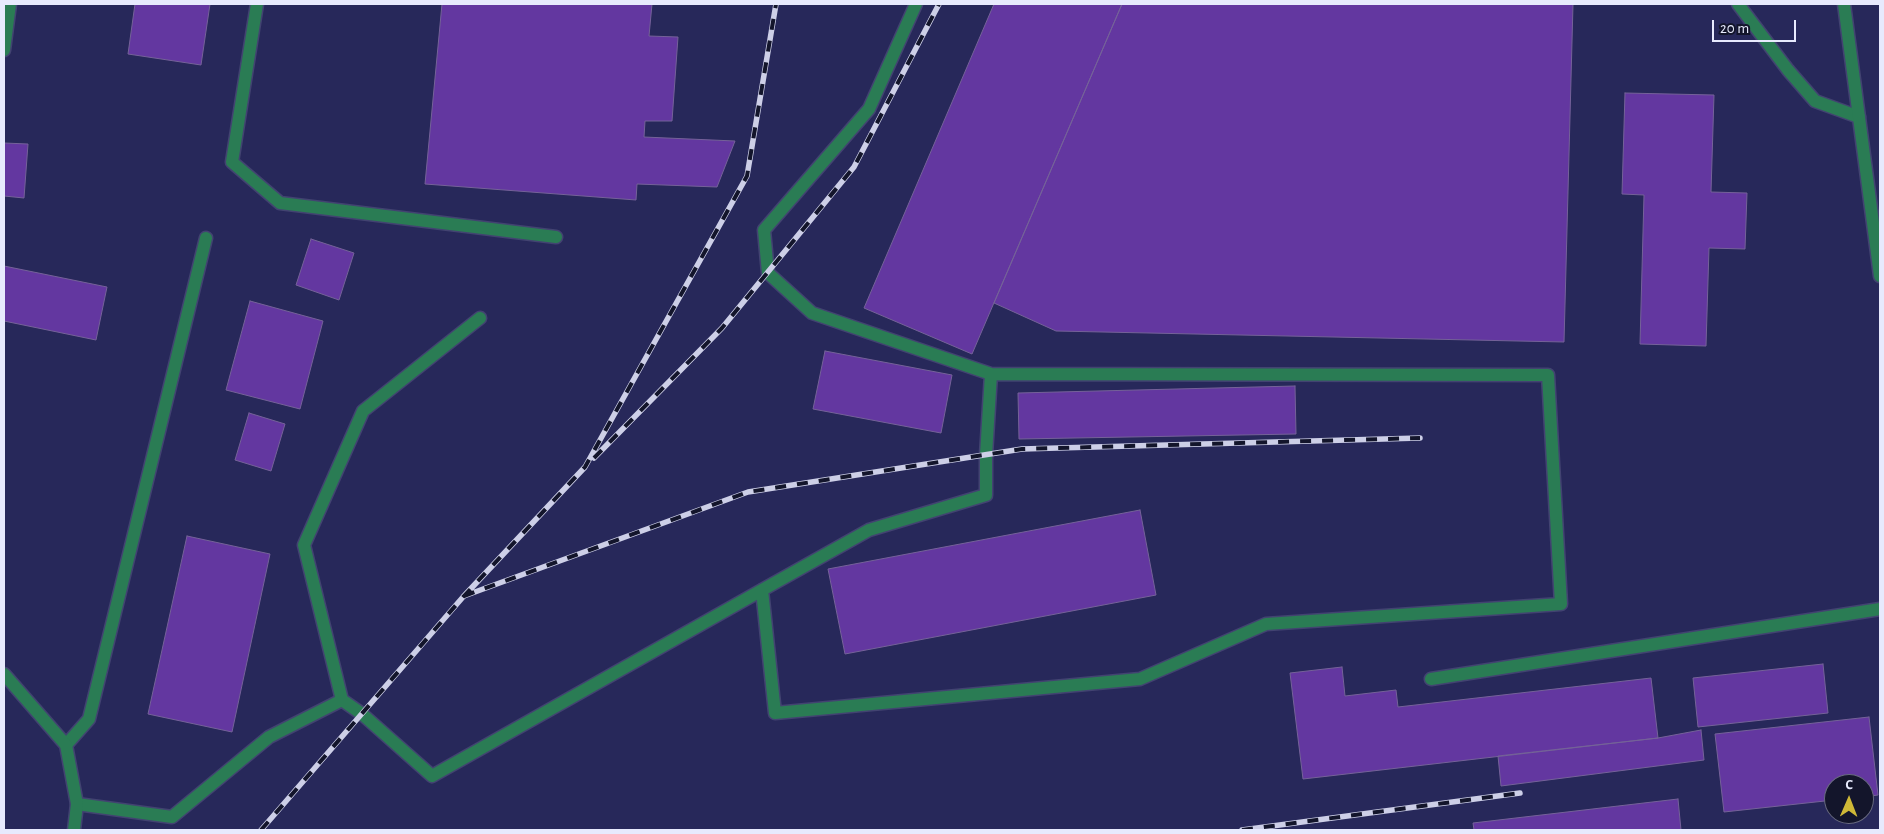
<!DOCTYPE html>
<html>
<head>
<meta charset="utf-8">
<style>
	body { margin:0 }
	#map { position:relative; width:1884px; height:834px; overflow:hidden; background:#27285a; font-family:"Alegreya Sans",sans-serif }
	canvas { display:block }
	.frame { position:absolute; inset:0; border:5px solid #e7eafd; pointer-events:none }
	.north { position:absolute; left:1824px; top:774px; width:50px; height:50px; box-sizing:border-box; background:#13152b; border:1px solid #686a7f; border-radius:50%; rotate:1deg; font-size:14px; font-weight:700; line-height:20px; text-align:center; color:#e7eafd }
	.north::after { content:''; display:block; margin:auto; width:18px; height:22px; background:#cfb837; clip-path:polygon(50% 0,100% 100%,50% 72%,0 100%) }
	.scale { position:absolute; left:1712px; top:20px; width:84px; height:22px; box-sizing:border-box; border:2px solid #e7eafd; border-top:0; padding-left:6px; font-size:15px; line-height:18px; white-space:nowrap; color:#e7eafd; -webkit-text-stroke:4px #13152b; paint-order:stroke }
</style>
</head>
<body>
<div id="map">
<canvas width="1884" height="834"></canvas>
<div class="frame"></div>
<div class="north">С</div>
<div class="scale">20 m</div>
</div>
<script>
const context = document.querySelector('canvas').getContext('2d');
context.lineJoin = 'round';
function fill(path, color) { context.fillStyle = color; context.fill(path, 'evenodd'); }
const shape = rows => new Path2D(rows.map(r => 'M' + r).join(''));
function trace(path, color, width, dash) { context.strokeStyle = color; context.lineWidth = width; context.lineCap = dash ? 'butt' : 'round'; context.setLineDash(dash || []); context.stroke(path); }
const building = shape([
	[135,4,210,4,201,65,128,54,135,4],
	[442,4,652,4,649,36,678,37,672,121,645,121,644,137,735,141,717,187,637,184,636,200,425,184,442,4],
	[994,4,1122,4,972,354,864,308,994,4],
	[1122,4,1573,4,1564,342,1056,331,994,303,1122,4],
	[1625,93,1714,95,1711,192,1747,193,1745,249,1709,248,1706,346,1640,344,1644,195,1622,194,1625,93],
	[4,143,28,144,24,198,4,196,4,143],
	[311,239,354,253,339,300,296,285,311,239],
	[4,266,107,287,96,340,4,321,4,266],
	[250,301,323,321,300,409,226,390,250,301],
	[825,351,952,375,941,433,813,409,825,351],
	[1295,386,1296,434,1019,439,1018,393,1295,386],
	[249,413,285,424,271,471,235,460,249,413],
	[1140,510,1156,595,845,654,828,569,1140,510],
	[187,536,270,554,232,732,148,714,187,536],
	[1823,664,1828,713,1698,727,1693,678,1823,664],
	[1342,667,1345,696,1396,690,1398,707,1651,678,1658,738,1303,779,1290,673,1342,667],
	[1869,717,1878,795,1864,797,1864,784,1834,784,1834,800,1724,812,1715,734,1869,717],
	[1701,730,1704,760,1501,786,1498,756,1658,738,1701,730],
	[1678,799,1681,830,1474,830,1473,823,1678,799]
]);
const service = shape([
	[257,4,232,162,280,203,556,237],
	[916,4,869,109,764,230,768,273,812,313,991,374],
	[1738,4,1788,70,1815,101,1859,117],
	[4,50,10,4],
	[480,318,363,411,304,545,342,700,362,714,432,776,762,590,869,530,986,495,986,455,991,374,1548,375,1561,604,1266,624,1140,679,775,713,762,590],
	[1431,679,1880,609],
	[66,745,89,719,206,238],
	[77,804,172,817,269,737,342,700]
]);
const minor = shape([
	[4,674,66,745,77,804,74,830]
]);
const tertiary = shape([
	[1844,4,1880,276]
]);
const rail = shape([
	[594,458,722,328,854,167,939,4],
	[464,596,748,492,1022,449,1420,438],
	[261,830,463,597,585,467,747,176,776,4],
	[1242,830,1520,793]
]);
fill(building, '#6337a0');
trace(building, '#756299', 1);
trace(service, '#424371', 15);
trace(minor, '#424371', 15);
trace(tertiary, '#424371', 15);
trace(service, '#2a7c54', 12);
trace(minor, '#2a7c54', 12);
trace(tertiary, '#2a7c54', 12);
trace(rail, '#cdcfe7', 5.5);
trace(rail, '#13152b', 4, [11]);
</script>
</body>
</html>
